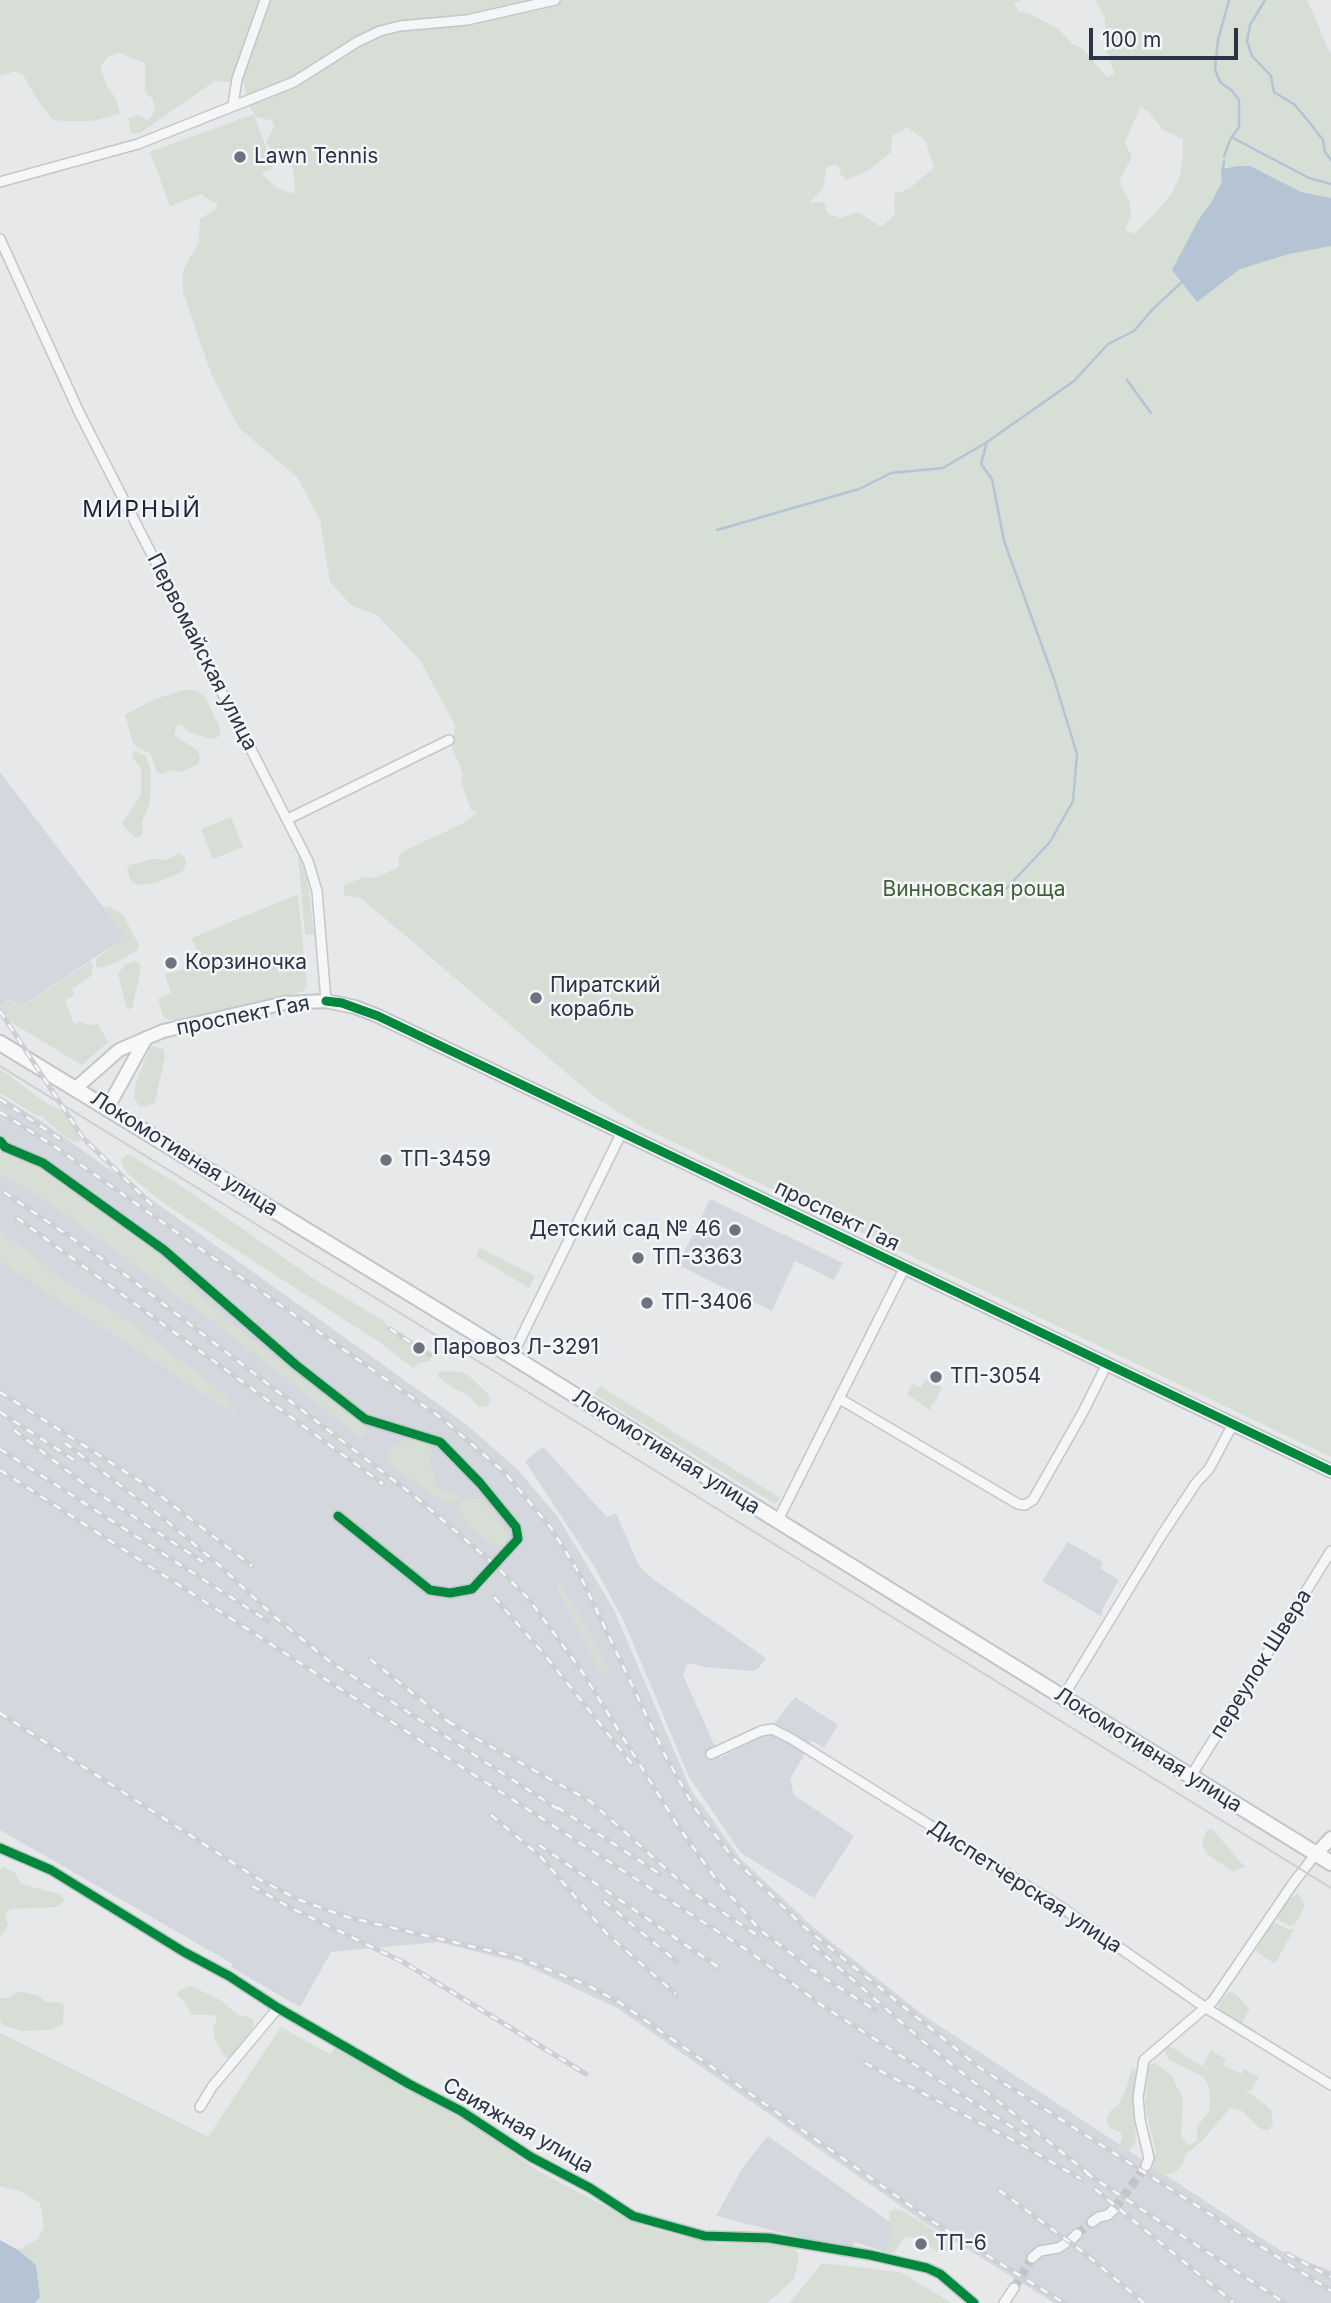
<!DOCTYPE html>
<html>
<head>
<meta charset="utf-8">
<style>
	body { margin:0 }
	#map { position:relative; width:1331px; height:2303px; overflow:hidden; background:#e6e8ea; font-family:Inter,sans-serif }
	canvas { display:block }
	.scale { position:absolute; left:1089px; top:28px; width:149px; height:32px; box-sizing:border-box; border:4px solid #2b3445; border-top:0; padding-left:9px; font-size:21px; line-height:24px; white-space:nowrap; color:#2b3445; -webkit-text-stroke:5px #f4f6f9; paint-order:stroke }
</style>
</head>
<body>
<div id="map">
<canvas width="1331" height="2303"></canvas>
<div class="scale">100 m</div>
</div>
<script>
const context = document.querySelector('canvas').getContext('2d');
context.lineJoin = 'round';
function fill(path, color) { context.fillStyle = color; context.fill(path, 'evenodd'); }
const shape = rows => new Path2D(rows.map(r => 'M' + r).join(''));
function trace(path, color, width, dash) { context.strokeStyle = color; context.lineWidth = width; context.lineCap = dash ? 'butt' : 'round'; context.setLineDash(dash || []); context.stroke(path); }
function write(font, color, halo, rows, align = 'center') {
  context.font = font + ' Inter,sans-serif'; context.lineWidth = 5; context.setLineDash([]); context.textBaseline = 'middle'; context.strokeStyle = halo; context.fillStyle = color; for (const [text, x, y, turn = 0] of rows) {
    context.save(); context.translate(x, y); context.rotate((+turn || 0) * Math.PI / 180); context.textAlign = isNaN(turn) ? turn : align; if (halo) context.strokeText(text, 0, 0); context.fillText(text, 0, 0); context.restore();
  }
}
const built = shape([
	[0,772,126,937,23,1005,9,1000,0,1006],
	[0,1096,40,1120,466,1424,518,1470,558,1517,614,1610,691,1790,740,1858,814,1928,923,2015,1281,2251,1331,2271,1331,2303,1054,2303,925,2223,617,2008,521,1963,438,1942,331,1952,300,2007,231,1967,233,1964,0,1830],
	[710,1199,843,1263,834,1280,795,1261,772,1311,678,1265],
	[543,1447,607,1517,616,1513,639,1566,653,1579,766,1658,758,1669,753,1671,705,1667,688,1663,683,1675,720,1758,765,1735,795,1697,838,1725,824,1748,812,1741,790,1779,794,1795,854,1836,814,1898,741,1853,689,1777,623,1619,594,1566,525,1461],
	[1068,1542,1103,1562,1100,1568,1119,1580,1103,1608,1101,1616,1042,1581],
	[768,2136,898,2228,885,2252,855,2242,851,2250,716,2216,743,2167]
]);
const green = shape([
	[0,0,1021,0,1014,3,1019,12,1028,13,1057,28,1073,44,1083,49,1107,77,1115,74,1105,46,1105,19,1095,0,1307,0,1331,55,1331,1457,644,1128,596,1098,361,898,345,896,343,888,346,884,364,877,375,878,399,867,399,855,406,850,462,824,478,812,471,810,461,782,463,774,452,747,455,725,420,660,377,615,352,606,330,582,320,520,297,477,240,429,230,411,211,373,183,292,183,271,199,241,200,219,216,209,218,204,204,197,203,194,170,206,150,152,254,114,273,168,261,173,276,187,292,194,295,189,293,166,286,159,275,158,266,142,275,125,270,120,256,117,248,104,244,83,215,81,140,133,131,133,128,118,138,115,148,120,155,111,153,99,145,92,145,63,119,53,109,56,100,66,106,84,116,99,120,114,92,121,62,121,52,119,37,99,23,75,16,71,0,76],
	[1140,107,1148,111,1163,130,1183,139,1183,157,1180,175,1172,193,1158,210,1134,234,1125,230,1131,215,1129,200,1119,181,1132,157,1125,143],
	[907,127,925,140,934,167,909,189,894,194,895,214,881,227,858,212,841,218,828,214,824,202,809,203,823,188,827,166,838,165,841,175,846,180,868,171,891,152,892,136],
	[184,690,195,690,205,697,220,728,220,736,212,739,189,732,181,724,177,725,174,735,198,751,200,759,198,764,181,772,172,770,162,774,157,772,151,754,137,747,133,743,125,715,155,699],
	[134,751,145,755,151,770,150,803,142,821,143,833,138,838,133,836,122,824,141,794,141,769,132,757],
	[231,817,243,847,213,859,201,829],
	[179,853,184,856,186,863,183,871,178,874,155,883,137,885,130,879,127,868,129,865,153,859,167,860],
	[298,857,300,857,308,884,314,934,305,935],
	[298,894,307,986,304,987,305,991,177,1020,169,1020,163,1016,158,999,171,993,165,974,201,965,192,938],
	[105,906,109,906,123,915,139,945,137,950,115,963,101,968,96,966,96,959,125,937,104,909],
	[135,961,140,964,140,974,132,1008,127,1010,118,974,124,965],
	[90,962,93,967,91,976,72,989,74,995,65,1001,74,1024,80,1022,90,1025,98,1024,108,1042,82,1065,9,1021,0,1006,9,1001,24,1005],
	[152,1046,163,1049,165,1057,155,1102,149,1106,140,1107,134,1098,136,1083,149,1049],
	[0,1069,46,1103,73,1116,75,1119,73,1126,81,1137,80,1142,74,1142,64,1136,41,1116,36,1115,0,1093],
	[0,1147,8,1154,43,1169,157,1251,204,1299,251,1339,370,1431,361,1438,228,1333,38,1195,0,1175],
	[128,1154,178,1184,320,1283,384,1321,395,1336,424,1348,430,1354,430,1361,421,1362,413,1368,379,1342,159,1200,126,1172,121,1160],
	[0,1230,56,1274,131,1323,195,1371,225,1395,238,1416,0,1262],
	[480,1248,535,1276,529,1288,476,1256],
	[446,1371,461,1372,469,1376,488,1394,490,1400,488,1406,479,1407,467,1394,456,1390,438,1377,439,1372],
	[925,1379,942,1387,934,1404,931,1403,931,1411,907,1394,913,1383,921,1388],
	[600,1386,780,1498,775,1504,594,1394],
	[411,1438,424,1442,432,1450,429,1462,433,1472,435,1485,448,1492,457,1493,460,1497,458,1501,447,1503,440,1500,397,1470,387,1459,387,1453,394,1445],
	[467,1499,480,1499,494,1513,508,1536,505,1544,499,1546,490,1543,478,1534,464,1518,458,1507,460,1503],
	[555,1579,564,1590,589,1631,608,1669,607,1674,603,1674,598,1668,558,1591],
	[1211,1829,1213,1830,1245,1867,1233,1872,1207,1854,1203,1846,1203,1841,1207,1830],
	[4,1867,15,1873,21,1884,62,1895,64,1901,57,1907,11,1909,5,1913,8,1925,0,1937,0,1870],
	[1298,1893,1305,1905,1296,1923,1290,1926,1276,1919,1287,1901],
	[1273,1922,1288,1929,1294,1929,1275,1964,1258,1953,1256,1950],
	[191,1986,220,2000,238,2015,252,2018,254,2026,230,2057,226,2058,223,2055,215,2040,213,2029,217,2019,214,2015,192,2015,184,2001,176,1995,180,1990],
	[18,1991,39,1996,46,2002,62,2003,64,2006,63,2024,49,2030,23,2031,4,2026,0,2021,0,1998,9,1998],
	[1230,1991,1237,1995,1244,2004,1250,2008,1242,2023,1257,2031,1253,2032,1218,2010,1219,2004],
	[281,2027,330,2054,335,2048,345,2051,406,2090,428,2098,459,2117,495,2139,535,2169,640,2225,679,2236,719,2244,787,2243,794,2246,799,2256,794,2279,767,2303,35,2303,40,2297,36,2266,18,2250,39,2238,44,2226,40,2203,22,2192,0,2186,0,2033,208,2137],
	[1168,2045,1210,2071,1203,2065,1211,2051,1226,2059,1223,2065,1241,2074,1244,2069,1259,2077,1251,2091,1243,2088,1271,2109,1273,2123,1269,2130,1261,2129,1242,2111,1230,2108,1202,2141,1185,2155,1183,2164,1174,2173,1162,2175,1154,2172,1153,2161,1156,2152,1145,2108,1148,2066,1155,2063,1171,2075,1183,2099,1181,2136,1189,2145,1197,2141,1197,2127,1209,2111,1210,2106,1209,2087,1206,2081,1202,2076,1168,2059,1164,2050],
	[1132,2068,1136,2070,1133,2097,1136,2141,1130,2149,1121,2152,1118,2146,1122,2139,1121,2133,1109,2127,1106,2120,1111,2110,1118,2105,1125,2093],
	[895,2209,904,2211,946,2238,953,2243,954,2248,948,2251,938,2252,918,2238,904,2237,894,2253,888,2254,886,2250,892,2237,889,2215,890,2211],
	[822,2263,900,2272,952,2303,790,2303]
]);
const water = shape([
	[1238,166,1250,166,1301,192,1331,198,1331,246,1289,254,1240,269,1197,302,1172,270,1199,219,1211,203,1221,184,1223,169],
	[0,2240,18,2250,36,2265,40,2297,35,2303,0,2303]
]);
const stream = shape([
	[1265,0,1250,25,1247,41,1252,56,1271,76,1274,92,1295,105,1309,122,1323,140,1325,152,1331,160],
	[1233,138,1309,178,1331,184],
	[1224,156,1231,138,1239,127,1239,100,1231,90,1220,82,1215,69,1218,40,1229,0],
	[1222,175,1224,161],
	[1127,380,1151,413],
	[717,530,859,489,891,473,943,468,987,442],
	[1001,894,1050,842,1073,801,1077,754,1054,679,1004,541,992,479,981,464,987,442,1074,381,1108,344,1134,331,1152,310,1182,282]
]);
const streetTunnel = shape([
	[1115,2208,1146,2166],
	[1077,2234,1092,2222],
	[1014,2288,1032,2258]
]);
const street = shape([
	[233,105,237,79,265,0],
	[0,182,138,144,294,82,357,42,380,31,400,26,467,20,555,0],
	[0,239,79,412,308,861,317,891,326,1001],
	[288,819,449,740],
	[0,1141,5,1147,43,1163,164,1250,296,1365,365,1419,440,1442,480,1483,516,1527,518,1539,472,1589,450,1593,430,1590,338,1516],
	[512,1356,622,1132],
	[840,1399,1018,1504,1025,1505,1033,1500,1083,1412,1107,1364],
	[778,1520,905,1267],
	[1063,1697,1161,1536,1196,1483,1209,1469,1233,1424],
	[711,1754,761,1731,772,1729,790,1738,1058,1905,1206,2008,1331,2085],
	[1191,1776,1331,1551],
	[0,1848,51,1870,184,1952,229,1976,278,2008,409,2084,461,2111,531,2157,590,2188,633,2216,705,2236,769,2238,870,2255,927,2268,940,2274,974,2303],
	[200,2107,212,2087,278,2008],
	[1146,2166,1149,2158,1140,2120,1138,2097,1144,2060,1213,2001,1294,1882,1316,1854],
	[1092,2222,1099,2217,1108,2215,1115,2208],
	[1072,2239,1077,2234],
	[1032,2258,1040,2251,1058,2248,1066,2243],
	[1004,2303,1014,2288]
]);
const secondary = shape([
	[76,1088,119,1050,163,1031,285,1003,326,1001,355,1007,378,1016,1331,1471],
	[108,1107,146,1038],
	[1316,1854,1331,1838]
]);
const primary = shape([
	[0,1043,468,1329,1331,1863]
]);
const tram = shape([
	[0,1066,1331,1888]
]);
const rail = shape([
	[0,1011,83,1138,152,1205],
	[0,1099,60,1139],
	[0,1112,54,1146,444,1420,505,1473,551,1528,579,1573,666,1757,694,1807,733,1858,803,1926,980,2068,1331,2291],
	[4,1192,123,1273,418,1499,495,1565,528,1598,581,1670,678,1826,715,1878,760,1930,816,1972],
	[17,1218,383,1484],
	[390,1329,430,1355],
	[0,1392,149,1487,252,1566],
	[0,1412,74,1460],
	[14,1430,87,1486,203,1562],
	[65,1443,163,1518,219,1565,276,1618,329,1661,564,1813],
	[0,1449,268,1621],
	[0,1470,622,1870,750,1952,820,2004,1029,2138],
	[494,1597,544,1654,632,1764],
	[370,1659,455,1727],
	[0,1713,255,1877,297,1899,347,1917,517,1957,587,1985,619,2002,935,2223,1064,2303],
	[448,1721,477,1739,590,1801,692,1892,757,1935],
	[557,1807,660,1874],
	[491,1815,541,1857,607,1934,676,1994],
	[539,1845,718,1967],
	[252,1886,291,1908,403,1962,586,2074],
	[604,1901,676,1961],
	[813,1945,925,2043,1093,2177],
	[810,1969,875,2010],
	[865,2063,1022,2145,1081,2179],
	[1086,2173,1285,2303],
	[1095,2189,1233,2302],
	[999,2190,1083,2252,1144,2303],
	[1287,2254,1331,2277]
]);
const cycleway = shape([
	[326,1001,342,1003,378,1016,1331,1471],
	[0,1141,5,1147,43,1163,164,1250,296,1365,365,1419,440,1442,480,1483,516,1527,518,1539,472,1589,450,1593,430,1590,338,1516],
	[0,1848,51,1870,184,1952,229,1976,278,2008,409,2084,461,2111,531,2157,590,2188,633,2216,705,2236,769,2238,870,2255,927,2268,940,2274,974,2303]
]);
const markers = [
	[240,157,7,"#6c737f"],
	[171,963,7,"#6c737f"],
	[536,998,7,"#6c737f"],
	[386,1160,7,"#6c737f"],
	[735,1230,7,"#6c737f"],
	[638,1258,7,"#6c737f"],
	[647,1303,7,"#6c737f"],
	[419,1348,7,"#6c737f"],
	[936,1377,7,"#6c737f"],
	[921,2244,7,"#6c737f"]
];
const poiNames = [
	["Lawn Tennis",254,157],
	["Корзиночка",185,963],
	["Пиратский",550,986],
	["корабль",550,1010],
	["ТП-3459",400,1160],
	["Детский сад № 46",721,1230,"right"],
	["ТП-3363",652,1258],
	["ТП-3406",661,1303],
	["Паровоз Л-3291",433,1348],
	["ТП-3054",950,1377],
	["ТП-6",935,2244]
];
const streetNames = [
	["Первомайская улица",202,652,63],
	["проспект Гая",243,1016,-11],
	["Локомотивная улица",184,1154,32],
	["проспект Гая",837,1216,26],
	["Локомотивная улица",666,1452,32],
	["переулок Швера",1261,1664,-58],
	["Локомотивная улица",1148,1750,32],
	["Диспетчерская улица",1025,1887,33],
	["Свияжная улица",518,2126,30]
];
const parkNames = [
	["Винновская роща",974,890]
];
const neighbourhoodNames = [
	["МИРНЫЙ",142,510]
];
fill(built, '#d4d7dd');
fill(green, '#d6ded6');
fill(water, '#b4c4d5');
trace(stream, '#b4c4d5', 2.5);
trace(streetTunnel, '#c1c4c9', 9, [9, 4.5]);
trace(street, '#c4c6c8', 12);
trace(secondary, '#c4c6c8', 16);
trace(primary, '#c2c5c8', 18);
trace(street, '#f5f6f7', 9);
trace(secondary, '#f8f8f8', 12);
trace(primary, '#f8f8f8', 14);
trace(tram, '#cecfd2', 2);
trace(rail, '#cecfd2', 5);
trace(rail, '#f4f6f9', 2.5, [8]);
trace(cycleway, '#00873e', 9);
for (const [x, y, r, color] of markers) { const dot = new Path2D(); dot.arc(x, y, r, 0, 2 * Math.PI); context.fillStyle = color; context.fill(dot); trace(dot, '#f4f6f9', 2.5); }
write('21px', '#2b3445', '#f4f6f9', poiNames, 'left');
write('21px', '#2b3445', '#f4f6f9', streetNames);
write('21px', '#3f6138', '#f4f6f9', parkNames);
context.letterSpacing = '2px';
write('23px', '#1d2536', '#f4f6f9', neighbourhoodNames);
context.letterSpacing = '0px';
</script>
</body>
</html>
